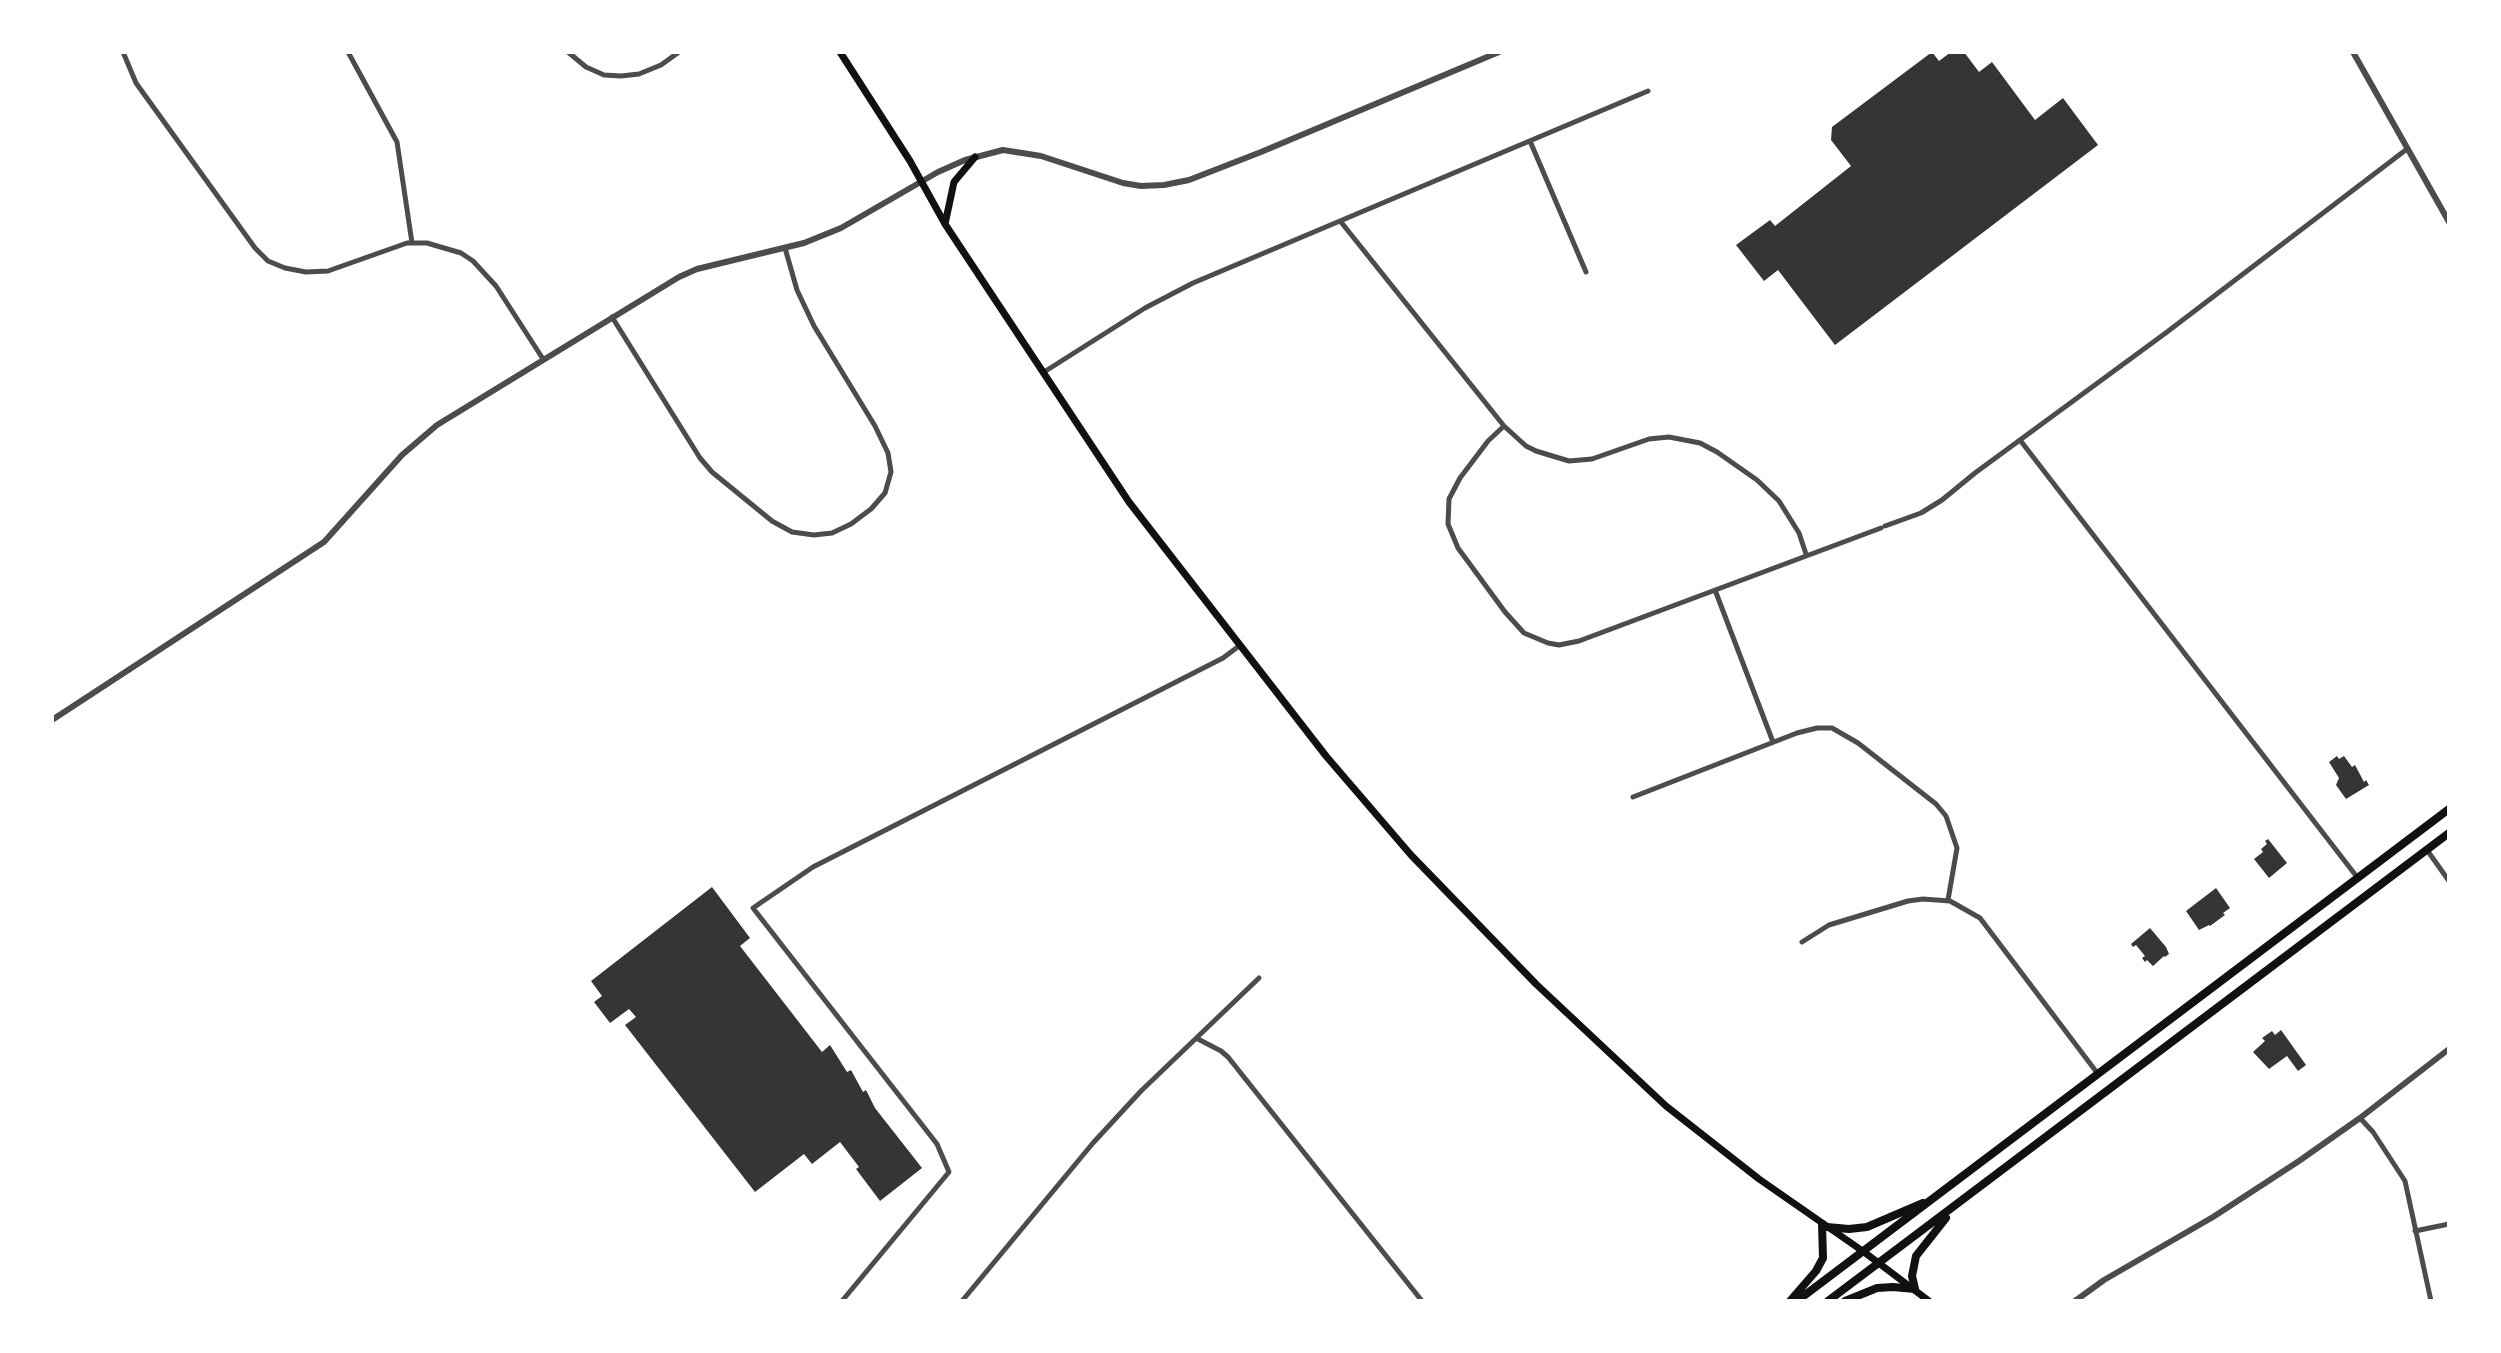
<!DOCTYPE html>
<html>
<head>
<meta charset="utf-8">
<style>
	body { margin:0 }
	#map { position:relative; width:2501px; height:1353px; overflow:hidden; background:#fff; font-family:Poppins,sans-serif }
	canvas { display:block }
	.frame { position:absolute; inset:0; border:54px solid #fff; pointer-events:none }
</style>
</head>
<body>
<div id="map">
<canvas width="2501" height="1353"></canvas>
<div class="frame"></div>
</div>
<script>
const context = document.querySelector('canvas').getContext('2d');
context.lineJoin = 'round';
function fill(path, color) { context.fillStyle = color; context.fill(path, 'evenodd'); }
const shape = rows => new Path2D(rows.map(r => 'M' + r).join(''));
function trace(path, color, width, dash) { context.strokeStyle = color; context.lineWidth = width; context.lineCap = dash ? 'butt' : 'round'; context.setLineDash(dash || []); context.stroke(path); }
const building = shape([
	[1932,52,1939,61,1951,52,1964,52,1979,72,1992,62,2035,120,2063,98,2098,145,1835,345,1778,270,1764,281,1736,245,1770,220,1775,226,1851,166,1831,140,1832,127],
	[2337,756,2339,759,2344,756,2352,767,2355,765,2364,782,2366,780,2369,785,2346,799,2336,785,2339,778,2329,762],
	[2268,839,2287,863,2269,878,2254,859,2263,852,2261,849,2267,844,2265,841],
	[712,887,750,938,740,946,822,1052,830,1045,847,1072,851,1070,863,1092,866,1090,875,1108,922,1168,880,1201,856,1169,859,1167,840,1142,812,1164,804,1154,755,1192,625,1025,636,1017,629,1009,610,1023,594,1002,602,996,591,981],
	[2216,888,2230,908,2223,913,2225,915,2210,926,2209,925,2199,930,2186,911],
	[2150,928,2166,947,2169,954,2165,957,2164,956,2153,966,2147,960,2145,962,2142,958,2145,956,2136,945,2133,947,2131,944],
	[2281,1030,2306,1065,2298,1071,2287,1056,2269,1069,2253,1052,2265,1041,2262,1038,2272,1031,2275,1035]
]);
const minor = shape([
	[123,52,136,83,255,248,268,261,285,268,306,272,328,271,407,243,427,243,461,253,473,261,496,286,543,359],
	[348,52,397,142,412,243],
	[568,52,586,67,604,75,621,76,639,74,661,65,679,52],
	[1530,141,1586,272],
	[1341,222,1504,426,1526,446,1536,451,1569,461,1592,459,1649,439,1669,437,1700,443,1717,452,1757,480,1779,501,1799,533,1806,554],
	[612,317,700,458,712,472,772,521,792,532,814,535,832,533,851,524,871,509,885,493,891,472,888,453,875,426,814,326,797,290,785,248],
	[1044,372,1145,308,1193,283,1648,91],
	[1504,426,1488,441,1460,478,1449,499,1448,524,1458,548,1505,612,1524,633,1548,643,1559,645,1579,641,1881,528],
	[2020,440,2357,877],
	[1885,526,1921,513,1942,500,1975,473,2167,332,2407,149],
	[1715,590,1773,742],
	[1633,797,1797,733,1817,728,1832,728,1858,743,1936,804,1946,816,1957,848,1948,900],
	[2427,850,2449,881],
	[1802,942,1829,925,1908,901,1923,899,1950,901,1980,918,2098,1074],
	[1198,1039,1221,1051,1228,1057,1422,1301],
	[2360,1118,2373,1132,2405,1181,2431,1301],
	[2415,1231,2449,1224],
	[842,1301,949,1172,937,1144,753,908,813,867,1223,658,1239,646],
	[962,1301,1093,1143,1141,1091,1259,978]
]);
const tertiary = shape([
	[2353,52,2449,222],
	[52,720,324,542,402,455,437,425,679,277,697,269,804,243,841,228,938,172,965,160,1003,150,1041,156,1123,183,1141,186,1164,185,1189,180,1261,152,1499,52],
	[2075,1301,2104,1280,2213,1217,2299,1161,2360,1118,2449,1049]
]);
const secondary = shape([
	[840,52,910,161,945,224,1129,502,1326,756,1411,855,1536,984,1666,1106,1759,1179,1864,1252,1929,1301],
	[945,224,954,182,975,157]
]);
const trunk = shape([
	[1827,1227,1849,1229,1867,1227,1923,1203],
	[1790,1301,1816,1271,1823,1258,1822,1224],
	[1797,1301,2449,809],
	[1828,1301,2449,833],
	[1845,1301,1877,1288,1893,1287,1915,1289,1912,1276,1916,1256,1946,1218]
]);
fill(building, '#353535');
trace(minor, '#4c4c4c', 5);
trace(tertiary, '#4c4c4c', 6);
trace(secondary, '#111', 7);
trace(trunk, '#111', 8);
</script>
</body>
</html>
